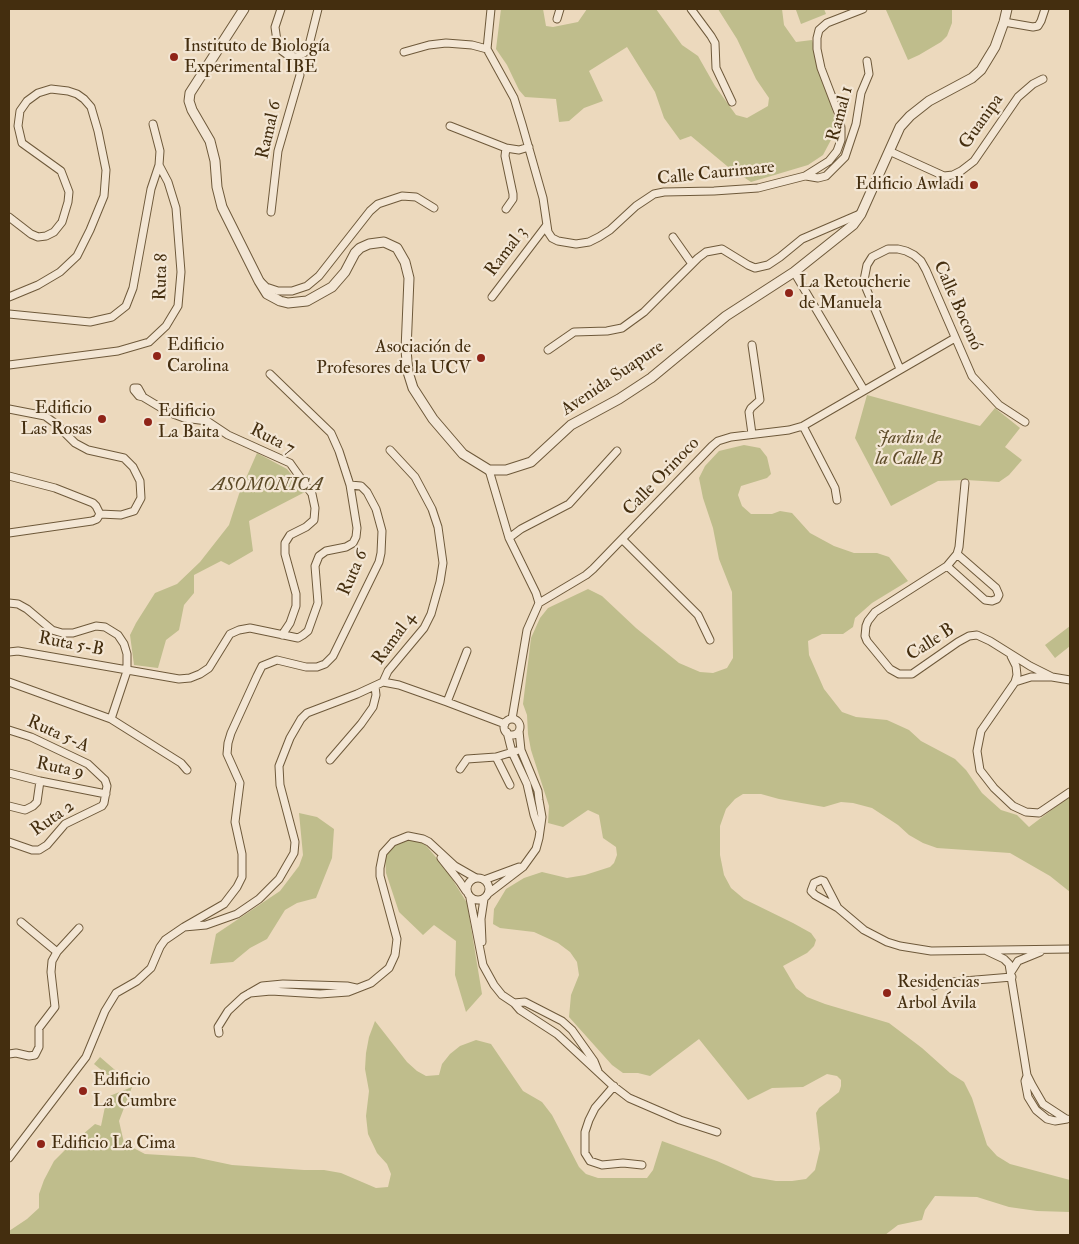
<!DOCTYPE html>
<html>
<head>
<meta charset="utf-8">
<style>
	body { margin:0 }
	#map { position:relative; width:1079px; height:1244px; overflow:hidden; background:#ecd9bd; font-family:"IM FELL Double Pica",serif }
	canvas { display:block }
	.frame { position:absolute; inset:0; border:10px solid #442e0f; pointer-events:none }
</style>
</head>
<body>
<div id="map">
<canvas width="1079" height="1244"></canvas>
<div class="frame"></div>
</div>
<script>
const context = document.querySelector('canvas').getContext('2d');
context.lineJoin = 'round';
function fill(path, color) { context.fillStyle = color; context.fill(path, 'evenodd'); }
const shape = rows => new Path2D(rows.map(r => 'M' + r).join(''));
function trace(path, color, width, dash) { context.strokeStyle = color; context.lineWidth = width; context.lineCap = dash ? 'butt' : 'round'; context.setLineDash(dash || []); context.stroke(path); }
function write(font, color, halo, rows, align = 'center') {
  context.font = font + ' "IM FELL Double Pica",serif'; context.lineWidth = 4.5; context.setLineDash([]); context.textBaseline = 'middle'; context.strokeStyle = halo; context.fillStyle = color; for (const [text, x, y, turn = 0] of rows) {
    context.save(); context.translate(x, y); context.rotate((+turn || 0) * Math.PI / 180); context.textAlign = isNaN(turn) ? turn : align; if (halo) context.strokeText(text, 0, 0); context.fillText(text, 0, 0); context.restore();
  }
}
const green = shape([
	[501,9,543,9,546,26,553,27,578,22,587,9,656,9,682,45,698,56,715,86,736,115,747,118,768,106,769,98,756,79,737,39,718,9,782,9,784,25,796,42,812,40,835,119,832,138,823,155,808,165,751,182,727,166,691,136,680,140,664,118,655,92,627,47,589,71,603,101,584,108,569,121,559,122,556,99,525,97,519,90,507,65,496,49],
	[798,9,824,9,826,14,801,24,796,10],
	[888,9,952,9,952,23,947,36,941,42,919,55,908,60,886,10],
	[867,395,980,426,995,408,1020,428,1005,447,1022,460,1009,475,999,482,966,480,938,481,891,506,855,438],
	[744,445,760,448,767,457,771,474,767,478,741,486,738,495,742,506,751,514,772,514,780,511,792,513,810,533,834,546,854,553,877,553,889,557,908,581,872,603,855,618,853,627,843,634,822,634,808,641,809,655,824,689,842,712,856,717,887,720,909,730,921,741,955,759,966,770,982,793,1001,810,1017,815,1029,827,1070,796,1070,892,1050,876,1010,853,937,848,923,843,909,835,898,825,872,808,853,803,841,802,824,807,779,799,761,794,743,794,735,799,726,809,720,826,720,855,724,875,731,888,744,899,793,923,811,933,816,940,814,946,807,953,783,966,796,988,807,997,825,1004,889,1023,922,1048,950,1073,964,1082,972,1098,987,1145,997,1156,1010,1164,1070,1180,1070,1212,1037,1211,1009,1207,977,1197,935,1196,925,1210,922,1220,898,1225,885,1235,120,1235,114,1234,113,1235,9,1235,9,1231,27,1219,39,1208,39,1194,44,1180,54,1161,70,1145,95,1124,101,1126,107,1097,132,1087,119,1121,124,1143,145,1154,194,1157,232,1165,304,1170,324,1170,341,1173,376,1188,388,1187,391,1174,387,1164,377,1153,368,1134,366,1116,369,1091,365,1069,366,1053,369,1037,375,1021,407,1062,417,1071,426,1076,439,1075,442,1064,450,1054,460,1046,476,1040,491,1044,523,1091,542,1102,552,1115,579,1167,586,1174,598,1178,647,1178,653,1170,662,1141,717,1161,753,1177,776,1181,792,1181,806,1179,815,1170,820,1149,816,1113,819,1108,839,1092,841,1086,841,1080,837,1076,827,1074,803,1087,772,1088,748,1100,699,1039,650,1076,638,1073,623,1073,612,1065,569,1017,571,995,579,975,577,962,570,952,558,943,534,932,500,928,493,924,494,909,506,889,524,878,542,872,567,878,585,875,610,867,614,863,617,855,616,847,603,838,599,815,588,810,563,827,548,823,549,806,531,750,528,734,527,715,523,704,531,638,540,618,548,608,588,589,602,596,636,628,679,663,700,672,713,673,727,668,733,658,732,592,719,559,713,528,703,498,699,478,705,466,719,451],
	[257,453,287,469,305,492,249,521,253,551,229,565,221,561,194,575,194,593,184,605,179,630,166,640,158,668,134,665,130,635,136,623,155,593,177,584,200,562,229,525,239,494],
	[1070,626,1070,646,1055,658,1045,645],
	[299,813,317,817,334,829,332,858,316,898,297,903,285,910,267,939,250,948,233,962,210,964,216,934,280,891,299,866,303,855],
	[415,838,423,842,446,869,467,903,482,994,466,1012,455,975,456,941,434,925,423,935,399,912,386,873,385,854,392,846,405,839],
	[100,1057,115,1070,110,1077,94,1064]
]);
const minor = shape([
	[281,9,275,27,277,41,282,51,289,56,297,57,304,53,309,45,318,9],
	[491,9,487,49,514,98,522,124,543,198,548,232,552,238,558,241,576,244,589,242,599,237,610,230,636,206,654,194,664,192,714,191,758,188,805,176,829,161,837,151,841,140,841,128,839,115,821,68,817,49,817,38,819,30,827,23,863,9],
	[691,9,711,36,715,43,716,68,732,102],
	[557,19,560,9],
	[1004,22,1033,27,1038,26,1041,21,1045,9],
	[404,52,429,45,446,43,472,45,487,49],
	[450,126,506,148,519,150,529,147],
	[506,148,505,156,513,194,513,199,506,209],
	[889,151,944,176,953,175,961,171,974,161,1018,97,1033,84,1043,79],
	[806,176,818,178,826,176,845,157,856,124,861,93,869,74,867,61],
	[271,212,278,151,300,75,297,57],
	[9,217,31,234,38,237,46,236,54,232,62,222,68,202,69,192,61,171,22,143,18,126,20,111,27,101,38,93,51,89,68,91,77,94,84,99,91,107,98,131,106,170,104,196,90,230,77,256,60,272,38,285,9,297],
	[673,237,692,264],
	[794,272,864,390],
	[261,282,266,287,278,291,292,291,307,286,319,276,370,211,378,204,402,196,416,197,434,208],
	[492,297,546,226],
	[9,314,90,322,112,317,126,306,133,288,151,189,159,165],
	[752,345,760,400,751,408,749,412,752,434],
	[548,350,574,332,607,331,622,328,644,312,698,258,706,252,722,249,748,265,755,268,768,265,780,257,802,239,860,214],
	[9,365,118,351,149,342,166,326,178,306,181,272,176,208,168,182,159,165,160,151,153,124],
	[900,369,866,288,864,280,867,265,872,257,888,249,898,249,906,251,914,255,921,261,926,270,972,376,999,405,1025,422],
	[270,374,331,433,339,451,350,485],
	[143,397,138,388,134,388,134,390,139,396,143,397,168,412,184,418,207,421,228,435,290,463,312,494,315,508,314,520,306,527,290,535,285,543,285,554,296,594,296,606,290,623,282,635],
	[9,409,45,416,56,424,75,443,88,450,124,458,133,467,140,481,141,498,134,511,121,515,100,514,96,506,93,503,55,488,9,476],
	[803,426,835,488,837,500],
	[489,470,509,538,536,593,539,603],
	[965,483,959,547,957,554,947,566,875,612,868,621,866,626,865,636,867,641,890,669,899,674,912,674,958,642,969,636,977,635,990,641,1030,666,1052,677,1070,680],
	[9,533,92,521,97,519,100,514],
	[509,538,521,529,569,504,617,451],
	[623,540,698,615,710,640],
	[947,566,985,600,992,601,997,599,999,595,996,588,957,554],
	[9,603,18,604,27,609,52,630,62,633,73,633,96,626,105,627,118,635,124,644,127,654,127,671,111,719],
	[9,652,18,651,179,679,190,678,200,674,209,668,230,634,239,630,250,628,298,638,303,635,308,631,318,603,315,566,319,556,326,551,346,547,353,543,356,537,357,528,350,485,361,486,367,492,376,509,382,531,381,553,379,562,333,656,325,664,317,667,306,667,277,660,262,666,257,676,231,733,228,743,227,754,240,783,235,822,242,854,242,877,237,887,224,904,184,927],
	[1011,656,1016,666,1017,675,1015,682,981,731,977,751,980,770,994,788,1013,806,1026,812,1039,813,1070,792],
	[9,682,111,719,181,763,187,770],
	[383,682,388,671,424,628,431,614,440,582,443,563,438,527,432,509,415,477,390,450],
	[1015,682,1031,677,1049,677],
	[447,702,467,651],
	[512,719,527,630,539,603,586,575,593,569,712,446,718,441,731,437,789,430,803,426,955,338],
	'504 727a8 8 0 1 1 16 0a8 8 0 1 1-16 0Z',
	[9,730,31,737,88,764,105,780,107,786,104,803,102,806,65,824,47,845,39,850,32,850,9,842],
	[507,732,512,752,527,784,534,815,539,829],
	[330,760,361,724,373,707,376,695,375,686],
	[460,769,467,759,496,757],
	[9,773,40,781,106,794],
	[510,785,496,757,516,751],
	[9,806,25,810,33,806,37,802,40,781],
	[441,858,460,882,466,891],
	'467 889a11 11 0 1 1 22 0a11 11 0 1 1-22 0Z',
	[484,880,519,867],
	[489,893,523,867,536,849,539,838,542,817,539,800,538,791,521,750,519,731],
	[470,898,483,965,494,985,502,995,514,1003,520,1010,557,1034,612,1085,629,1098,680,1120,717,1132],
	[838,908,824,881,821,880,814,883,811,891,815,895,838,908,864,930,887,942,900,946,931,951,1070,949],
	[21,922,57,952],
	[482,942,481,919,484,899],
	[987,951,1004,959,1009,964,1027,1075,1032,1085,1043,1104,1066,1119],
	[1011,972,1018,961,1040,952],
	[934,986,940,983,1012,977],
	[250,993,271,991,320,994,348,992,371,983,389,968,395,955,397,939,380,876,380,868,383,853,393,842,408,836,423,839,429,842,455,866,476,878],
	[514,1003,525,1002,562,1021,572,1030,594,1061,598,1071],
	[219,1033,218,1027,228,1011,243,997,262,986,283,984,347,986,356,988],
	[9,1054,16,1053,29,1056,35,1055,39,1047,39,1028,55,1007,51,972,52,961,57,952,79,928],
	[1027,1076,1025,1081,1028,1097,1036,1110,1047,1119,1055,1121,1067,1119],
	[614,1086,595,1108,589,1120,585,1132,585,1153,590,1161,602,1165,623,1163,642,1165],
	[9,1158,86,1057,105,1011,116,993,137,981,151,968,160,947,165,940,184,927,206,925,237,914,259,899,279,879,294,853,295,842,280,785,279,766,290,738,301,719,307,713,357,694,383,682,399,685,447,702,505,724]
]);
const tertiary = shape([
	[244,9,190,93,189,101,192,110,210,141,215,161,217,187,222,207,259,281,267,294,280,301,288,303,307,301,332,287,345,272,355,253,360,248,369,244,384,242,397,248,405,262,409,278,406,350,408,372,413,388,433,419,463,454,489,470,506,470,531,462,571,425,619,399,651,378,726,316,794,272,853,225,861,214,900,127,910,116,929,101,972,78,981,70,995,47,1004,22,1007,9]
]);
const markers = [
	[174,57,5,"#8f2418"],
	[974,185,5,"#8f2418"],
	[789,293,5,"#8f2418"],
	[157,356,5,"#8f2418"],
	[481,358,5,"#8f2418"],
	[102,419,5,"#8f2418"],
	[148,422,5,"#8f2418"],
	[887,993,5,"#8f2418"],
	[83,1091,5,"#8f2418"],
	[41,1144,5,"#8f2418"]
];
const poiNames = [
	["Instituto de Biología",184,47],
	["Experimental IBE",184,68],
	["Edificio Awladi",964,185,"right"],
	["La Retoucherie",799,283],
	["de Manuela",799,304],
	["Edificio",167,346],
	["Carolina",167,367],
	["Asociación de",471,348,"right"],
	["Profesores de la UCV",471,369,"right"],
	["Edificio",92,409,"right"],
	["Las Rosas",92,430,"right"],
	["Edificio",158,412],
	["La Baita",158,433],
	["Residencias",897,983],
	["Arbol Ávila",897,1004],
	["Edificio",93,1081],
	["La Cumbre",93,1102],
	["Edificio La Cima",51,1144]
];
const streetNames = [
	["Ramal 1",841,114,-75],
	["Guanipa",982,122,-55],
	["Ramal 6",270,130,-77],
	["Calle Caurimare",716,174,-6],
	["Ramal 3",507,252,-53],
	["Ruta 8",162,277,-88],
	["Calle Boconó",957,306,66],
	["Avenida Suapure",613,379,-34],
	["Ruta 7",272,440,27],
	["Calle Orinoco",662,477,-46],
	["Ruta 6",354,573,-66],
	["Ramal 4",395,639,-54],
	["Calle B",931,643,-33],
	["Ruta 5-B",71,645,11],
	["Ruta 5-A",58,735,24],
	["Ruta 9",60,769,12],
	["Ruta 2",53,819,-35]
];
const parkNames = [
	["Jardin de",909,439],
	["la Calle B",909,460],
	["ASOMONICA",267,486]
];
fill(green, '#bfbd8c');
trace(minor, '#6e593a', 9);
trace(tertiary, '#6e593a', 11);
trace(minor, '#f3e6d4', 7);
trace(tertiary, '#f3e6d4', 9);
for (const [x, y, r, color] of markers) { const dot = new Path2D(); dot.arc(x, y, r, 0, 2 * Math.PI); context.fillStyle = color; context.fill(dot); trace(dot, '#f3e6d4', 2); }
write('18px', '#442e0f', '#f3e6d4', poiNames, 'left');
write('18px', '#442e0f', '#f3e6d4', streetNames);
write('italic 18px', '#5d4b28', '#f3e6d4', parkNames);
</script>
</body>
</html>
